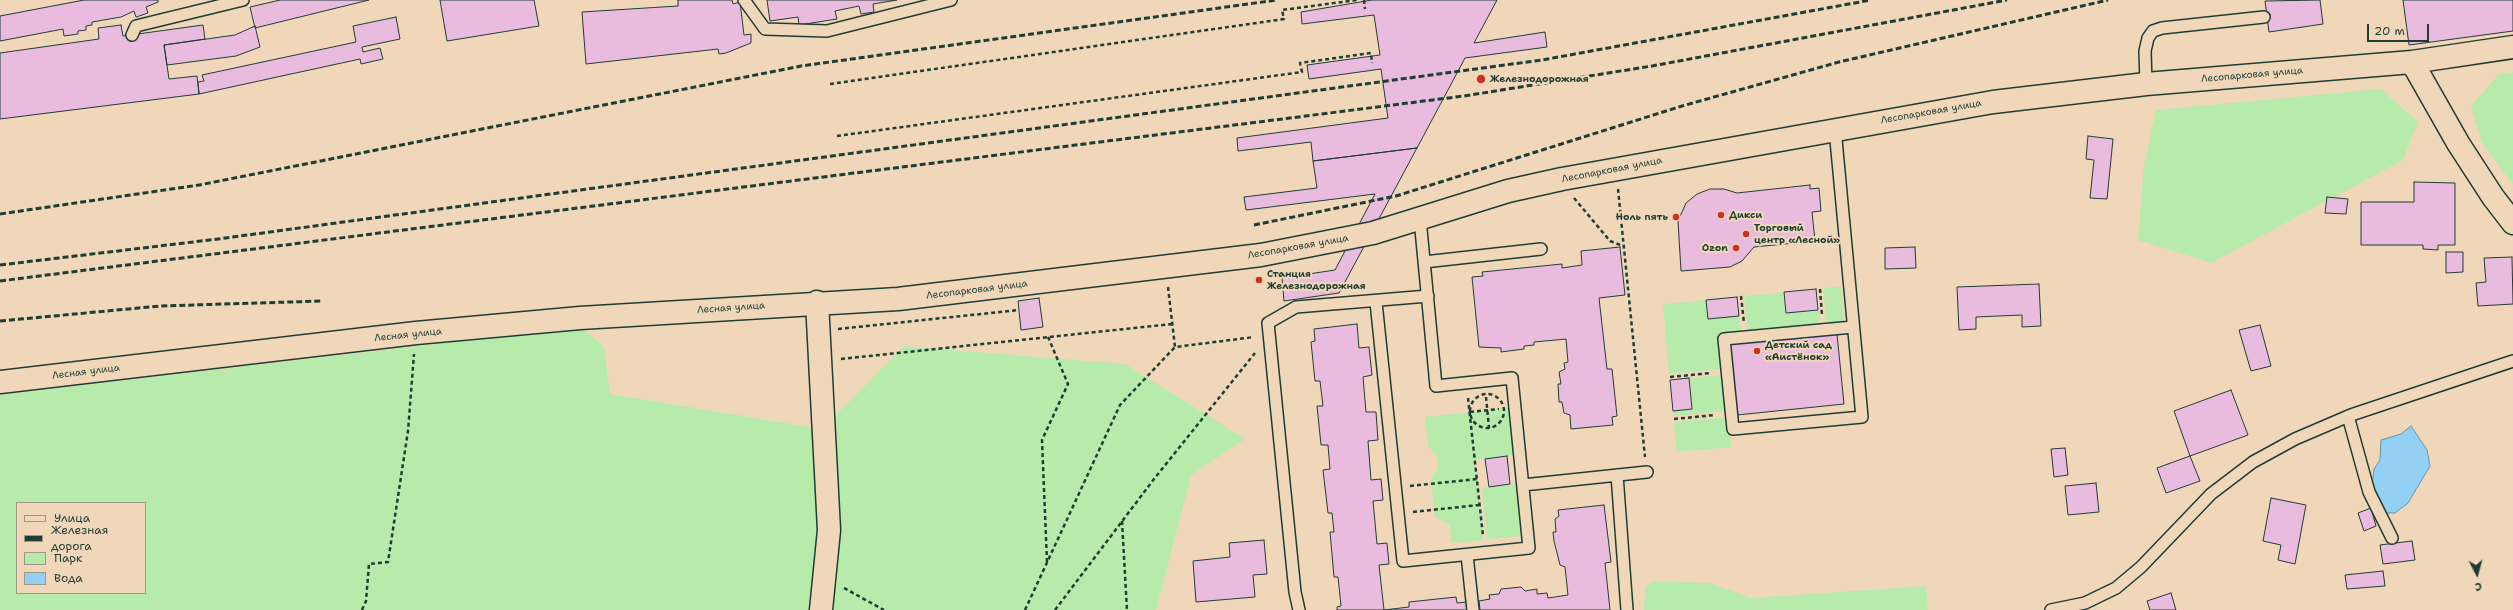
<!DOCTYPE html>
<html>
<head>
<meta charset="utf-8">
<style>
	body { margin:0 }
	#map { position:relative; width:2513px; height:610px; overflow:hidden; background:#f1d7b9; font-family:"Shantell Sans",sans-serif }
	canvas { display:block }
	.legend { position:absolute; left:16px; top:502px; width:130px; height:92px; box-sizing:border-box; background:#f1d7b9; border:1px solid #9d9984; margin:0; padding:5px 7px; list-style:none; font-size:12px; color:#1f3d34 }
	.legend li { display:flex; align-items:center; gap:8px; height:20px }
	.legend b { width:20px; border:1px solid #9d9984 }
	.north { position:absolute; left:2457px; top:554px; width:40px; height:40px; -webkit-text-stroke:3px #f1d7b9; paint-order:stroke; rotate:174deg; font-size:11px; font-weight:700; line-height:16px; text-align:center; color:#1f3d34 }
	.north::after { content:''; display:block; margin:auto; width:14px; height:18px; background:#1f3d34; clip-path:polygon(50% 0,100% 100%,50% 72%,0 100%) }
	.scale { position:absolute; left:2367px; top:24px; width:62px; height:18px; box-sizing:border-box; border:2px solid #1f3d34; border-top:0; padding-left:5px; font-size:12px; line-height:14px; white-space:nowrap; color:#1f3d34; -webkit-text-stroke:3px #f1d7b9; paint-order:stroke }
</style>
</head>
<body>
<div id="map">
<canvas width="2513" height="610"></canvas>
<ul class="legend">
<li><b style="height:5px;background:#f1d7b9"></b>Улица</li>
<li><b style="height:5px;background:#1f3d34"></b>Железная дорога</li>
<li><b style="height:11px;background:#b7ebac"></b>Парк</li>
<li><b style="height:11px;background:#94cff4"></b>Вода</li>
</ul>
<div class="north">С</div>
<div class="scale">20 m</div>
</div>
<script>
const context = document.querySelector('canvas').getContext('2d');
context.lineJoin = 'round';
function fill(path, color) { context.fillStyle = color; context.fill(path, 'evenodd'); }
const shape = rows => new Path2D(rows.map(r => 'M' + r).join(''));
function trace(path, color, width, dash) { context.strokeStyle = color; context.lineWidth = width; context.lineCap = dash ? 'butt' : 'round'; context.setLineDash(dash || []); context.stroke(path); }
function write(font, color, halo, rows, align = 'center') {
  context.font = font + ' "Shantell Sans",sans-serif'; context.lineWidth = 4; context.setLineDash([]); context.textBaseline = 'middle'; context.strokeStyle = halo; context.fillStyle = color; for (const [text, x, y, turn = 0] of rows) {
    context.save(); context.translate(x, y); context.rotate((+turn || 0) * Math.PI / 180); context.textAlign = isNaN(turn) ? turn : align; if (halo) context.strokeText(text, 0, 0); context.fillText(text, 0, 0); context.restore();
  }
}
const green = shape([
	[2513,72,2513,185,2482,143,2471,106,2499,74],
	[2381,89,2418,122,2403,160,2211,263,2138,240,2144,165,2156,110],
	[1841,287,1844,322,1827,323,1823,288],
	[1784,292,1818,310,1820,324,1748,331,1744,296],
	[1706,300,1708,319,1739,316,1741,332,1718,335,1722,369,1669,374,1663,304],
	[581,327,604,347,610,394,822,429,904,346,1125,364,1245,439,1191,475,1156,610,0,610,0,395],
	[17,503,145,503,145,593,17,593],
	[1723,375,1726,411,1673,416,1673,411,1692,409,1689,378],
	[1509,408,1514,455,1475,460,1483,540,1451,543,1450,525,1435,517,1431,479,1438,468,1437,456,1428,446,1425,417],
	[1728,417,1731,447,1677,452,1674,422],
	[1517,484,1522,536,1487,539,1482,488],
	[1653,581,1709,583,1751,598,1926,586,1928,610,1644,610,1645,589]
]);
const water = shape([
	[2411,426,2427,450,2430,466,2408,503,2395,513,2383,513,2377,501,2372,485,2374,469,2380,460,2381,440,2401,434,2411,426]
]);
const building = shape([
	[84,0,158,0,158,2,146,7,148,13,136,17,134,11,121,17,92,22,92,25,86,26,86,30,78,31,78,34,64,36,63,29,0,41,0,16,84,0],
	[280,0,369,0,255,28,250,7,280,0],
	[440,0,534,0,539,26,447,41,440,0],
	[678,0,732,0,733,4,740,2,744,35,751,34,751,43,726,53,719,54,718,49,586,64,582,12,678,6,678,0],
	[767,0,897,0,873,4,874,12,861,14,859,6,835,11,837,19,799,25,798,17,770,21,767,0],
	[1372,0,1497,0,1474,43,1545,32,1547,47,1465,58,1417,148,1313,161,1311,142,1238,151,1237,138,1388,118,1381,69,1309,79,1307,65,1380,55,1374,15,1302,24,1301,12,1372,0],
	[2320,0,2323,24,2269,32,2265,1,2320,0],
	[2403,0,2513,0,2513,31,2409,45,2403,0],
	[396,17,400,39,362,47,363,52,380,48,383,59,361,64,360,59,199,94,198,82,204,81,202,75,356,42,353,26,396,17],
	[121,25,123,36,203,25,205,39,164,45,169,79,197,76,199,94,0,119,0,53,99,39,98,28,121,25],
	[255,26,260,47,236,56,167,65,164,45,235,35,255,26],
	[2088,136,2113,139,2107,199,2090,198,2094,160,2086,159,2088,136],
	[1417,148,1339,293,1284,301,1282,278,1335,270,1375,194,1246,210,1244,197,1317,188,1313,161,1417,148],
	[2414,182,2455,183,2455,245,2438,245,2438,250,2423,249,2423,245,2361,245,2361,202,2414,202,2414,182],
	[1810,185,1810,189,1819,188,1821,211,1812,212,1815,241,1754,247,1742,261,1730,267,1681,271,1678,221,1686,203,1697,194,1710,189,1724,189,1737,193,1810,185],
	[2327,197,2348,199,2346,214,2325,213,2327,197],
	[1620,247,1625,295,1599,298,1607,369,1612,369,1617,416,1612,417,1613,425,1571,429,1570,415,1564,413,1562,402,1559,402,1558,384,1561,384,1559,372,1565,369,1564,363,1568,362,1566,339,1534,342,1534,345,1524,346,1524,349,1501,352,1501,348,1479,347,1472,277,1483,276,1482,272,1562,264,1562,268,1582,265,1581,251,1620,247],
	[1915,247,1916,268,1885,269,1885,248,1915,247],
	[2446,252,2463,252,2463,272,2446,273,2446,252],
	[2512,257,2513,304,2478,306,2476,283,2486,282,2484,258,2512,257],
	[2039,284,2041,326,2022,327,2022,315,1976,317,1976,329,1959,330,1957,287,2039,284],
	[1816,289,1818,310,1786,313,1784,292,1816,289],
	[1737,297,1739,316,1708,319,1706,300,1737,297],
	[1039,298,1043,327,1021,330,1018,301,1039,298],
	[1357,324,1359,348,1369,347,1372,375,1363,377,1366,412,1376,412,1378,440,1368,441,1371,480,1381,479,1383,500,1373,501,1377,544,1387,543,1389,564,1379,565,1384,610,1409,607,1409,602,1456,597,1457,603,1467,602,1468,610,1337,610,1337,607,1341,606,1338,577,1334,577,1330,532,1334,532,1332,513,1328,513,1323,470,1330,469,1328,445,1321,445,1317,406,1323,406,1320,381,1315,381,1311,342,1315,341,1314,329,1357,324],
	[2260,325,2271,366,2251,371,2239,330,2260,325],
	[1837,334,1844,404,1737,415,1730,344,1837,334],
	[1689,378,1692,409,1673,411,1670,380,1689,378],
	[2231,390,2248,435,2190,456,2174,411,2231,390],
	[2065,448,2068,475,2054,477,2051,449,2065,448],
	[1507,456,1510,484,1489,487,1485,459,1507,456],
	[2190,456,2200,481,2166,493,2157,468,2190,456],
	[2096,483,2099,512,2068,515,2065,486,2096,483],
	[2271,498,2306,505,2295,564,2278,560,2281,545,2263,541,2271,498],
	[1604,505,1611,562,1605,563,1610,610,1480,610,1479,601,1490,599,1489,595,1499,594,1501,589,1521,587,1525,591,1537,589,1537,594,1547,593,1548,598,1568,595,1565,567,1560,565,1554,541,1553,532,1556,532,1555,519,1559,516,1558,510,1604,505],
	[2371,508,2376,526,2364,531,2358,513,2371,508],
	[1264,540,1267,574,1253,575,1255,597,1196,602,1193,561,1230,557,1229,543,1264,540],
	[2412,541,2415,560,2383,564,2380,545,2412,541],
	[2383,571,2385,586,2347,589,2345,575,2383,571],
	[2171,593,2176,610,2150,610,2147,601,2171,593]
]);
const path = shape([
	[1364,0,1365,9],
	[830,84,1284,19,1282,10,1357,0],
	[837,136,1302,72,1300,63,1371,53,1372,63],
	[1618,189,1645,457],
	[1574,198,1610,241,1623,246],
	[1168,287,1175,347,1254,337],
	[1820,289,1822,315],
	[1741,296,1744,323],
	[838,329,1019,310],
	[841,359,1172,324],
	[1670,377,1711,373],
	'1470 411a17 17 0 1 1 34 0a17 17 0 1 1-34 0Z',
	[1486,397,1489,428],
	[1468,398,1483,536],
	[1470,412,1499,409],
	[1674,419,1715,415],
	[1410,486,1477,479],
	[1413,512,1479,505],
	[1122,521,1127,610],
	[1047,562,1042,440,1068,384,1048,337],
	[844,588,884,610],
	[362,610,366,601,369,564,388,562,408,431,414,354],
	[1025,610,1120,405,1175,347],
	[1055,610,1154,479,1255,353]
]);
const lane = shape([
	[744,0,765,29,827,31,951,0],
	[132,35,136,26,243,0],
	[2146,84,2145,51,2148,38,2153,31,2162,28,2264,17],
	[1835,129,1862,417,1733,429,1724,339,1853,327],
	[1424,262,1541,249],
	[1376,302,1403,561,1529,548,1512,378,1436,386,1420,219],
	[2348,416,2369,492,2392,538],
	[1617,475,1627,610],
	[1523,485,1647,472],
	[1467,555,1473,610],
	[1299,610,1295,592,1268,323,1296,307,1428,296],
	[2051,610,2085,603,2116,588,2141,567,2211,494,2253,462,2295,439,2351,415,2513,361]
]);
const street = shape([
	[2412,62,2458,143,2493,197,2513,223],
	[817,302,829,530,821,610],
	[0,382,416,333,580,318,898,299,1261,255,1373,233,1508,191,1562,179,1993,102,2146,84,2412,62,2513,47]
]);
const rail = shape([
	[0,214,199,185,801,66,1277,0],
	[1254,225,1396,196,1682,106,1839,62,2108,0],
	[0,265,218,239,1542,60,1871,0],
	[0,281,1464,96,1652,66,2007,0],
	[0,321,160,306,323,301]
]);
const markers = [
	[1481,79,5,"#c8321e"],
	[1721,215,4,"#c8321e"],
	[1676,217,4,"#c8321e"],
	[1746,234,4,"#c8321e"],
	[1736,248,4,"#c8321e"],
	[1259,280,4,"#c8321e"],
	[1757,351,4,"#c8321e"]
];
const streetNames = [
	["Лесопарковая улица",2252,75,-5],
	["Лесопарковая улица",1931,112,-10],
	["Лесопарковая улица",1612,170,-11],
	["Лесопарковая улица",1298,247,-10],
	["Лесопарковая улица",977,290,-7],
	["Лесная улица",731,308,-4],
	["Лесная улица",408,335,-6],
	["Лесная улица",86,372,-7]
];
const poiNames = [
	["Железнодорожная",1490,79],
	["Дикси",1729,215],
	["Ноль пять",1668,217,"right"],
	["Торговый",1754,228],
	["центр «Лесной»",1754,240],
	["Ozon",1728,248,"right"],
	["Станция",1267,274],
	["Железнодорожная",1267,286],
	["Детский сад",1765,345],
	["«Аистёнок»",1765,357]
];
fill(green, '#b7ebac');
fill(water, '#94cff4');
trace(water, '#6595a7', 1);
fill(building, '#e9bbde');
trace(building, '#1f3d34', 1);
trace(lane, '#1f3d34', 14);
trace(street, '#1f3d34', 25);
trace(path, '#1f3d34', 2.5, [4, 3]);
trace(lane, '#f1d7b9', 11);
trace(street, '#f1d7b9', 22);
trace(rail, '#1f3d34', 3, [6, 3]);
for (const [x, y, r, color] of markers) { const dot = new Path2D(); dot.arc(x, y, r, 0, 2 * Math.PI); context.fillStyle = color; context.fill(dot); trace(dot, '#f1d7b9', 1.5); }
write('10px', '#1f3d34', '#f1d7b9', streetNames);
write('bold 10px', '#1f3d34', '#f1d7b9', poiNames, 'left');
</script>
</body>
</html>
